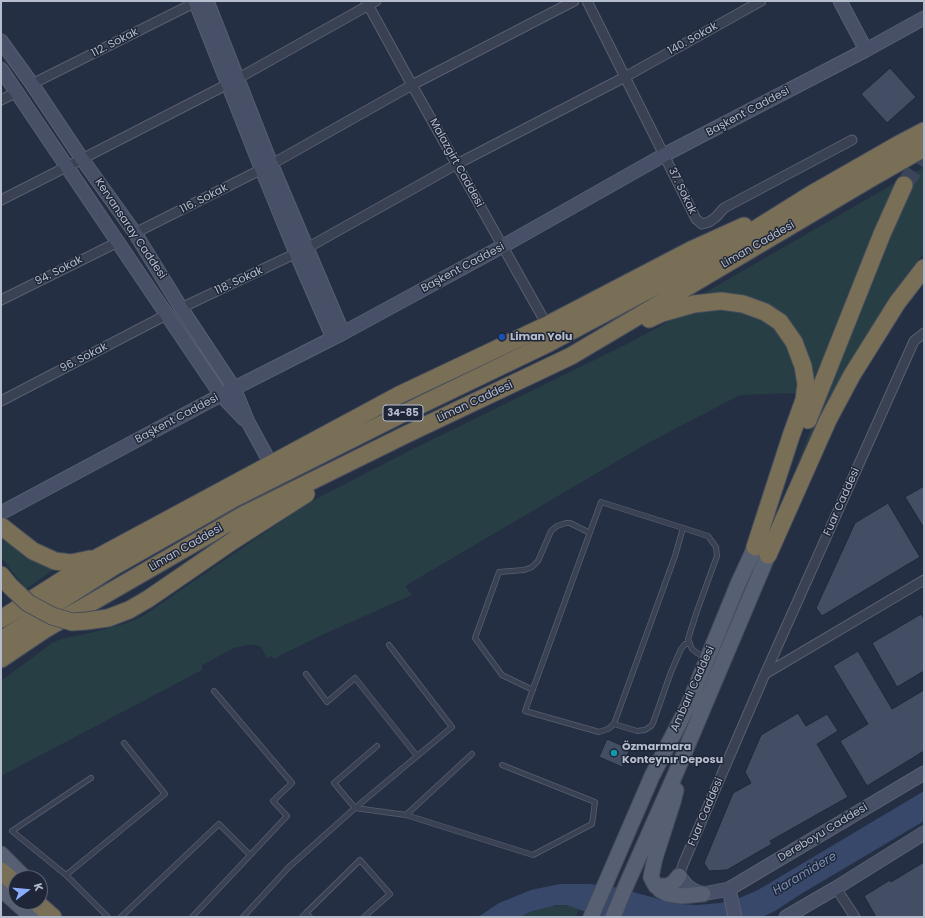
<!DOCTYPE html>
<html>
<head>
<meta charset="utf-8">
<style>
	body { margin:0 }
	#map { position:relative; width:925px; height:918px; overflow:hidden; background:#252f43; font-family:Poppins,sans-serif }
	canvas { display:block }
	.frame { position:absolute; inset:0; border:2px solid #b6bdcc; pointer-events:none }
	.north { position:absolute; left:8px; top:870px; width:40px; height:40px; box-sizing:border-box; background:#1e2638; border:1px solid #5b6273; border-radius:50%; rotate:74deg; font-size:11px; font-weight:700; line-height:16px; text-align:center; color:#b6bdcc }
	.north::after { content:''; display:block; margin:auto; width:14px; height:18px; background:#8aacfe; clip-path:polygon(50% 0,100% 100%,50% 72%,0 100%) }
</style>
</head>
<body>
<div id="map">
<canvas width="925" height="918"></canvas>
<div class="frame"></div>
<div class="north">K</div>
</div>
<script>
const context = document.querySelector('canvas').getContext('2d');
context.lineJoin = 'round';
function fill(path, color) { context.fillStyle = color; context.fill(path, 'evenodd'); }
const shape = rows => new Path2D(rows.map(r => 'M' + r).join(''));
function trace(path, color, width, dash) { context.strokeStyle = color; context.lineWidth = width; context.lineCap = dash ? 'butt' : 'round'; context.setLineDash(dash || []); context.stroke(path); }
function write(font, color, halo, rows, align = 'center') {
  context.font = font + ' Poppins,sans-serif'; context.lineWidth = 3; context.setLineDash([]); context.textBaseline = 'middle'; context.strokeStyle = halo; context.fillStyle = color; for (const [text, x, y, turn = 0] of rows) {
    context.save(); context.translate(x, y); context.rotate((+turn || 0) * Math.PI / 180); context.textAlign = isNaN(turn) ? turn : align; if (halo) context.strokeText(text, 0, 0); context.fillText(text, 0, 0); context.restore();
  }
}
const green = shape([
	[924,167,924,253,887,302,823,410,795,469,873,273,914,184,895,183,894,189,811,386,774,308,759,300,744,295,720,292,699,296,895,183],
	[737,306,775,327,789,344,799,382,797,393,740,395,648,443,405,586,412,595,324,634,273,659,272,656,267,658,261,647,256,645,248,645,234,648,202,665,202,670,1,776,1,681,52,643,61,639,94,632,127,623,143,616,308,503,409,451,627,344,682,314],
	[1,534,22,549,53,570,26,589,1,557],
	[569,905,576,905,579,910,576,917,515,917,551,906]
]);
const water = shape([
	[924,791,924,821,801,894,775,911,762,917,599,917,567,905,556,905,530,912,520,917,478,917,499,903,531,890,560,884,589,884,610,886,678,904,697,905,720,903,737,899,758,890]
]);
const building = shape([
	[890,68,916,97,887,123,861,94,890,68],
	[924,486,924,528,905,497,924,486],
	[888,503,920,557,822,616,816,608,855,523,888,503],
	[921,614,924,619,924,671,897,687,872,643,921,614],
	[858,651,892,709,924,690,924,751,867,786,840,741,868,724,833,666,858,651],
	[798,713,806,726,827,714,838,731,817,744,848,797,770,841,772,844,727,870,709,871,704,863,733,793,751,783,745,772,761,735,798,713],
	[607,739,630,749,622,767,599,757,607,739],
	[924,862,924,917,876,917,864,896,890,880,891,882,924,862]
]);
const highwayTunnel = shape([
	[904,185,924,156]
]);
const lane = shape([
	[683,528,675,556,614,724,608,729,599,732,525,711,601,502,683,528,708,536,711,540,716,547,717,556,697,611,688,639,692,649,697,653,706,658],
	[306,674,327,702,355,678,417,756],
	[533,690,502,675,475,638,499,572,524,570,532,567,538,561,551,531,557,526,566,523,570,523,590,533],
	[614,724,637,731,645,730,651,726,653,723,671,672,681,649,685,644,690,644],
	[377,746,334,783,355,808,406,815,533,855,592,824,595,802,502,765],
	[406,815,472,754],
	[66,875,12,831,91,778],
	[108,917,66,875,165,794,124,743],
	[121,917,219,824,250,855],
	[192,917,287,816,273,801,292,783,214,691],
	[243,917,289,867,355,808,452,727,389,645],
	[302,917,306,913],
	[310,917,306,913,360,860,390,894,364,917]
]);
const street = shape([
	[366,1,412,85,547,325],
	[587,1,696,219,702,224,709,222,716,217,724,208,852,140],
	[32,84,198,1],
	[1,100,17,92],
	[1,200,82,159,228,84,376,1],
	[135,233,272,164,412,85,574,1],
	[1,300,118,242],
	[181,308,307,248,457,164,625,77,761,1],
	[1,401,166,315],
	[765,674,924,580],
	[679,876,684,862,765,674,914,341,924,333],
	[836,888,855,917]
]);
const secondary = shape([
	[195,1,260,165,296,253,333,338],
	[207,1,270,161,343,333],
	[840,1,866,50],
	[1,41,32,84,82,159,135,233,181,308,234,388,248,422,271,464],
	[1,69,221,395,244,419],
	[1,513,221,395,343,333,503,246,664,155,866,50,924,18],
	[679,876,687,886,695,891,703,894,729,889,924,773],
	[729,889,735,917],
	[786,917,836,888,924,833]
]);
const primary = shape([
	[676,790,673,802,655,858,651,877,654,883,656,886,668,886,674,882,679,876],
	[1,854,25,878],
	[657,886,660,890,668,894,682,896,703,894],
	[1,889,32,917],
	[591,917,652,776,688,706,738,584,755,547],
	[613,917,625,888,675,775,768,555]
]);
const highway = shape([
	[649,319,662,313,694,304,721,301,743,304,765,312,780,322,794,342,803,366,806,384,804,400,791,436,755,547],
	[808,420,882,234,904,185],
	[1,526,33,551,55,561,71,563,90,559],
	[234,540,306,494],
	[768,555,828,420,852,375,897,303,924,268],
	[1,575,10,586],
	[1,619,100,556,399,395,547,325,691,250,744,226],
	[1,640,49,608,113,567,231,500,402,414,547,344,714,255,810,195,901,143,924,131],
	[1,659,44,630,243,515,405,435,571,356,873,177,924,148],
	[1,871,16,884],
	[36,902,53,917]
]);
const highwayBridge = shape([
	[10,586,28,603,52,616,72,622,86,621,108,618,129,610,148,599,234,540]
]);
const markers = [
	[502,337,4,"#1a4fb4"],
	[614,753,4,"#0f9aa8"]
];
const shields = [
	[403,413,40]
];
const shieldNames = [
	["34-85",403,413]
];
const streetNames = [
	["140. Sokak",693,39,-29],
	["112. Sokak",115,43,-27],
	["Başkent Caddesi",748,112,-28],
	["Malazgirt Caddesi",456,163,61],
	["37. Sokak",682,191,64],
	["116. Sokak",204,199,-27],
	["Kervansaray Caddesi",130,229,56],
	["Liman Caddesi",758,245,-30],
	["Başkent Caddesi",463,268,-28],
	["94. Sokak",59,271,-27],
	["118. Sokak",239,281,-25],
	["96. Sokak",84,358,-27],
	["Liman Caddesi",475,402,-25],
	["Başkent Caddesi",177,419,-28],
	["Fuar Caddesi",842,502,-66],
	["Liman Caddesi",186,548,-30],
	["Ambarlı Caddesi",693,689,-66],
	["Fuar Caddesi",706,812,-67],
	["Dereboyu Caddesi",823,833,-31]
];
const poiNames = [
	["Liman Yolu",510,337],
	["Özmarmara",622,747],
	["Konteynır Deposu",622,760]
];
const waterNames = [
	["Haramidere",805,874,-31]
];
fill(green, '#273e44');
fill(water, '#37486b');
fill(building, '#434e65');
trace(building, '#20283a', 1);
trace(highwayTunnel, '#3b4458', 17, [17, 8]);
trace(lane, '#575f70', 6);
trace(street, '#575f70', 11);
trace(secondary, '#575f70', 15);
trace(primary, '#434a5c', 17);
trace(highway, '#444c5d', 19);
trace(lane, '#394152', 4.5);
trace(street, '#394152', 9);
trace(secondary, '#475066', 13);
trace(primary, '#576072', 15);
trace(highway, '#796e56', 17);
trace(highwayBridge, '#444c5d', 19, []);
trace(highwayBridge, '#796e56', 17);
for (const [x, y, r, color] of markers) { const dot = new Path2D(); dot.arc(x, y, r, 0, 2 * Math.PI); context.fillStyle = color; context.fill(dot); trace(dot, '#1e2638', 1.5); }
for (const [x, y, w] of shields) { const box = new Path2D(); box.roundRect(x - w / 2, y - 8, w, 16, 3); context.fillStyle = '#1e2638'; context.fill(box); trace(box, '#b6bdcc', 1); }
write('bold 10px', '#b6bdcc', null, shieldNames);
write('11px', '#b6bdcc', '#1e2638', streetNames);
write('bold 11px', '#b6bdcc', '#1e2638', poiNames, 'left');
write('italic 12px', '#7c8fb5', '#1e2638', waterNames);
</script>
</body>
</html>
